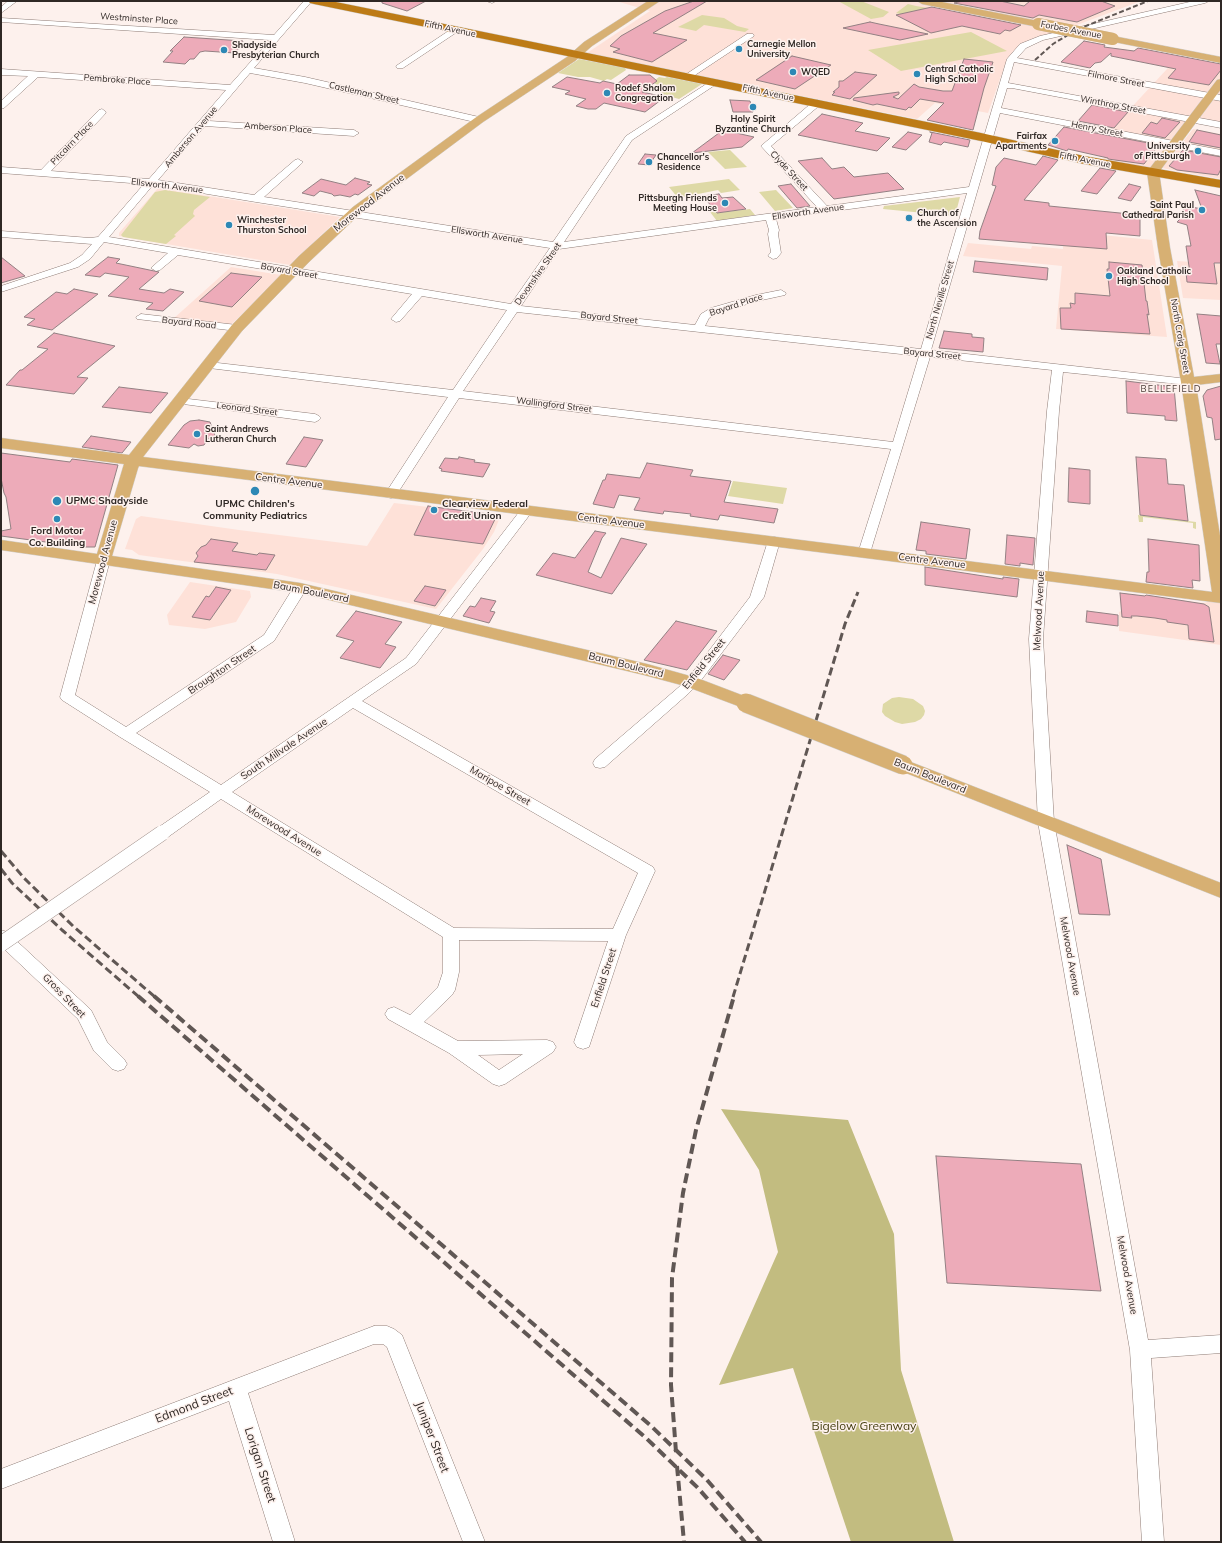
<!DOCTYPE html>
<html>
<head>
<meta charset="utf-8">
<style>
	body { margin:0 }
	#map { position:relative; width:1222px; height:1543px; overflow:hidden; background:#fdf1ed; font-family:Mulish,sans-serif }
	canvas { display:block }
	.frame { position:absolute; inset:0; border:2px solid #2f2825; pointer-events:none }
</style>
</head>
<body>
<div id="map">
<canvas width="1222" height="1543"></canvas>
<div class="frame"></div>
</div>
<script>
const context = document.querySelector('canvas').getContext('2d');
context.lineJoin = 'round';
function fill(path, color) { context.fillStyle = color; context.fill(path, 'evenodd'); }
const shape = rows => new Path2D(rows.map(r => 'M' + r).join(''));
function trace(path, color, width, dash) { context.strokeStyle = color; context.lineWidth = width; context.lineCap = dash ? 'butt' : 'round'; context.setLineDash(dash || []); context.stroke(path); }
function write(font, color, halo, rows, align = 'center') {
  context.font = font + ' Mulish,sans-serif'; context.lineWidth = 3; context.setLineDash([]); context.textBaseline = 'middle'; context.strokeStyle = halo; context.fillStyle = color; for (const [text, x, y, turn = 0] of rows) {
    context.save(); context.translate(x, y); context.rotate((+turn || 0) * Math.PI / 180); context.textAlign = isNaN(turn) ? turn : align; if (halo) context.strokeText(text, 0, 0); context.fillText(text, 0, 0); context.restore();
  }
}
const built = shape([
	[616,1,1141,1,1018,47,1005,65,988,113,935,103,917,119,587,53,650,11],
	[1179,56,1221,64,1221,125,1193,117,1153,172,1101,163,1117,133,1109,131,1118,121,1085,113,1094,103,1129,110],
	[1193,129,1221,134,1221,179,1162,168],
	[158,188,340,217,290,265,119,236,119,233],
	[1062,231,1152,240,1167,337,1056,329,1062,266,963,256,968,243,1031,249,1032,246,1063,249],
	[1177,261,1221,264,1221,300,1183,298],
	[231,267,281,275,231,325,173,319],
	[394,503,497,515,500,517,494,532,483,549,436,609,277,574,139,555,132,550,125,549,136,519,141,516,239,530,367,546],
	[190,582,250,591,251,597,236,622,205,629,169,625,167,615],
	[1120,593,1204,603,1221,598,1221,645,1119,631,1119,612,1121,611]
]);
const green = shape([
	[838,1,861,1,889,12,883,17,871,19],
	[908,4,916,6,971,15,926,9,900,14,896,13],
	[702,15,724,18,737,26,749,29,745,32,704,25,696,31,678,27],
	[971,32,1007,51,901,71,868,50],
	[579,59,625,68,626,70,611,80,607,79,604,81,590,77,578,77,558,73],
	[659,77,665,78,667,77,702,84,679,99,661,94,662,88,654,83,655,80],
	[730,150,747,167,725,169,708,152],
	[729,179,740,190,721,193,718,190,678,198,669,187],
	[165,190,210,197,194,210,193,214,195,216,174,235,176,236,166,244,123,237,121,235,155,192],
	[776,190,793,208,775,211,759,192],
	[960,197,955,216,883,209,884,206],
	[750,209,755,215,717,221,710,212,715,211,717,213],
	[733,481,787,488,783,504,728,496],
	[1138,515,1196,522,1196,529,1193,528,1193,523,1143,517,1143,522,1139,522],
	[899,697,913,699,923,706,925,711,924,715,921,719,915,722,902,724,895,722,885,716,882,712,883,704,892,698]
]);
const forest = shape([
	[721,1109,848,1120,894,1234,901,1370,954,1542,851,1542,793,1368,719,1385,778,1252,759,1170]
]);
const building = shape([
	[382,1,426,1,407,11,382,3,382,1],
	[694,1,707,1,653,33,687,40,652,62,613,52,620,49,610,46,621,36,665,11,694,1],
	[963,1,1000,1,1024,6,1030,1,1101,1,1115,6,1077,22,1039,15,1033,18,954,3,963,1],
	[932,7,1021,25,1010,31,1005,30,1000,34,962,26,931,33,896,15,932,7],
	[870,22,879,24,928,34,900,40,843,28,870,22],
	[184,37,243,41,242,43,243,43,235,53,205,51,200,52,194,59,190,59,185,64,163,62,173,51,170,51,184,37],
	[1084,41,1105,45,1104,47,1134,51,1138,48,1221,64,1221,70,1209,85,1168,78,1176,69,1111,56,1111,53,1101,62,1095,63,1090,68,1061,62,1084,41],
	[792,56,831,65,795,89,756,80,792,56],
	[964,59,993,62,984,88,973,130,927,120,944,103,920,99,911,108,909,107,906,110,877,104,873,105,853,100,854,98,899,92,899,94,893,97,898,99,914,84,919,87,943,91,952,91,964,59],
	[855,72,877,75,850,99,832,95,835,92,833,92,839,87,839,81,843,81,855,72],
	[629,75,650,75,657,81,642,92,665,97,645,112,604,103,596,109,588,109,576,106,586,99,565,94,570,91,552,87,567,77,600,83,603,81,617,84,629,75],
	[730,100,750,101,753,112,733,112,730,100],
	[1092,105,1128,112,1114,128,1078,121,1092,105],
	[822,114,863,123,855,131,890,138,877,151,798,135,822,114],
	[1162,118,1180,122,1165,138,1142,133,1151,122,1157,124,1162,118],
	[1064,127,1159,145,1144,164,1108,159,1108,158,1068,149,1067,151,1048,145,1064,127],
	[723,130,754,137,742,147,692,153,723,130],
	[1197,130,1221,135,1221,148,1189,142,1197,130],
	[908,132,922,135,906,150,892,147,908,132],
	[930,132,970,140,968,147,944,142,941,145,929,142,932,133,930,132],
	[1183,150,1221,157,1221,169,1218,175,1177,170,1169,166,1183,150],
	[645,154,656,155,649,165,638,164,645,154],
	[1043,156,1058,160,1024,200,1049,203,1049,206,1140,215,1140,236,1106,233,1107,249,979,239,980,231,996,186,992,185,996,167,1004,158,1036,165,1043,156],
	[822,158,832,169,844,167,854,177,888,173,904,189,834,199,798,161,822,158],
	[1100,168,1116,171,1097,194,1081,191,1100,168],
	[355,178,370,182,367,184,372,185,358,195,355,194,350,197,340,195,334,196,332,194,320,191,314,196,302,193,321,179,346,185,355,178],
	[791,184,810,206,797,208,778,186,791,184],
	[1129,184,1141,187,1131,201,1118,198,1129,184],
	[1195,190,1221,196,1221,263,1214,263,1217,284,1187,282,1186,272,1190,273,1186,246,1191,246,1187,225,1177,222,1180,219,1177,218,1186,206,1202,209,1195,190],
	[719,194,722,198,733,197,746,209,717,213,703,196,719,194],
	[1,257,25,276,1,283,1,257],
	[108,257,120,259,116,263,159,272,139,289,164,293,170,289,184,292,163,311,146,309,153,303,108,296,129,277,105,273,100,277,85,275,108,257],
	[975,261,1048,268,1047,280,973,272,975,261],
	[1109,262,1142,265,1146,301,1147,301,1149,315,1147,314,1150,334,1061,329,1060,308,1071,308,1070,303,1075,304,1075,293,1110,296,1107,269,1109,269,1109,262],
	[231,273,262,277,232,307,199,301,231,273],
	[74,289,98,294,52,330,27,325,35,319,24,317,56,292,67,294,74,289],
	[1197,314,1221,316,1221,344,1216,344,1220,364,1206,363,1197,314],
	[944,331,972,334,972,337,984,338,983,352,939,348,944,331],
	[54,333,115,346,77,377,88,378,74,394,6,385,20,370,22,370,48,349,37,347,54,333],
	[1126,381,1174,387,1177,421,1165,420,1165,416,1127,413,1126,381],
	[1221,386,1221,439,1215,440,1212,418,1207,417,1203,396,1207,390,1221,386],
	[119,387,168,393,151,413,102,407,119,387],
	[199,420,210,422,216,438,209,438,204,445,198,446,194,444,189,448,168,445,184,425,190,421,199,420],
	[91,436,131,442,122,453,82,447,91,436],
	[304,437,323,440,306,467,286,464,304,437],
	[1,453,70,462,72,459,118,465,95,547,83,547,1,536,1,531,11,529,6,497,4,493,1,478,1,453],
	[459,457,475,460,474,462,490,464,483,477,441,471,442,469,439,468,445,458,458,459,459,457],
	[1136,457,1166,459,1168,484,1184,485,1188,521,1140,515,1136,457],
	[647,463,693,470,690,476,731,481,724,502,778,509,774,523,720,515,718,520,690,516,691,514,664,511,663,514,634,510,640,498,619,495,614,508,593,504,603,480,605,480,607,474,640,478,647,463],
	[1069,468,1090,470,1090,504,1068,502,1069,468],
	[428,506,442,508,497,515,483,544,414,535,428,506],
	[921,522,970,529,966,559,926,554,926,551,916,550,921,522],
	[595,531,606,533,602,538,588,572,601,578,621,538,647,544,612,594,536,575,553,553,575,558,595,531],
	[1007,535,1035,538,1033,565,1020,563,1020,566,1005,564,1007,535],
	[211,539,238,543,232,551,257,555,259,553,275,555,266,570,194,562,198,556,196,553,201,547,206,545,211,539],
	[1148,539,1199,545,1200,581,1192,580,1193,588,1146,582,1147,572,1149,572,1148,539],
	[925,567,1003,579,1003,577,1019,579,1017,597,925,585,925,567],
	[425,586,446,590,435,606,414,601,425,586],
	[216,587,231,590,210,620,192,617,206,596,209,597,216,587],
	[1120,593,1145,596,1146,595,1204,604,1209,607,1214,642,1189,639,1188,625,1167,622,1167,620,1155,618,1137,616,1131,616,1132,618,1122,617,1120,593],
	[481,598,496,601,490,611,495,612,489,623,463,616,470,606,475,607,481,598],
	[356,611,402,622,385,644,396,647,380,668,340,658,354,641,336,636,356,611],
	[1087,611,1118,615,1118,626,1086,622,1087,611],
	[676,621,717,631,687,670,644,660,676,621],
	[723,655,740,660,724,680,708,674,723,655],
	[1067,845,1101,859,1110,915,1079,914,1067,845],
	[936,1156,1081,1164,1101,1291,947,1283,936,1156]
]);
const minor = shape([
	[8,1,17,1,1,13,1,7,8,1],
	[304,1,312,1,254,68,305,77,479,117,483,120,479,123,305,83,250,73,209,121,354,130,359,133,354,136,205,126,158,180,254,195,295,160,298,159,303,162,301,164,264,197,553,242,626,136,711,81,717,81,718,83,632,140,564,242,817,207,761,146,814,101,817,100,820,101,821,103,820,105,771,146,827,206,969,187,1007,59,1020,44,1040,36,1194,1,1209,1,1205,3,1043,40,1026,48,1017,58,1221,95,1221,101,1014,62,1008,83,1221,122,1221,128,1012,88,1007,88,1001,108,1221,150,1221,156,1000,113,931,350,1188,379,1192,380,1194,382,1192,384,1188,385,1063,372,1059,411,1043,639,1054,822,1148,1340,1221,1335,1221,1353,1151,1358,1164,1542,1142,1542,1130,1350,1038,822,1029,639,1047,411,1052,370,930,357,870,553,869,556,864,557,859,556,858,553,891,449,459,398,397,494,395,497,391,498,387,497,385,494,448,397,209,368,203,365,209,362,453,390,507,310,422,296,400,321,396,322,391,319,412,294,178,255,160,270,156,271,151,268,168,253,104,242,90,259,78,267,1,292,1,286,70,263,82,255,92,244,1,237,1,231,90,238,98,237,144,184,1,173,1,167,41,170,99,110,102,109,106,112,105,114,51,171,149,179,226,90,38,77,4,108,1,109,1,101,28,76,1,75,1,69,230,85,270,40,1,22,1,18,274,35,304,1],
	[153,185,256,202,550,248,511,304,109,237,153,185],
	[967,193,921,349,705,326,709,318,719,312,762,300,785,295,786,293,781,290,756,295,711,308,701,314,695,325,521,306,559,249,766,220,769,230,768,234,771,252,768,256,773,259,777,258,781,253,778,234,779,230,776,219,967,193],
	[517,312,919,356,893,442,463,391,517,312],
	[486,1,496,1,492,3,486,1],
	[453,28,456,28,460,30,403,68,397,68,396,66,453,28],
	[747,34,753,34,754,36,689,79,686,80,682,77,747,34],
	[141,314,237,325,242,328,237,331,137,319,136,317,141,314],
	[180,398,315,414,319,416,321,418,319,420,315,422,176,403,174,401,176,399,180,398],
	[527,506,531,507,533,510,531,513,416,664,362,701,653,867,655,871,626,935,589,1047,583,1049,577,1047,574,1042,608,941,459,940,459,972,455,990,452,995,424,1022,458,1041,547,1040,553,1042,556,1047,553,1052,505,1084,499,1086,493,1084,449,1053,388,1019,385,1014,388,1009,394,1007,410,1015,438,987,443,972,443,937,221,799,168,837,162,838,156,837,154,833,156,829,210,792,120,737,62,700,60,697,98,557,103,556,108,557,110,560,75,695,126,727,264,635,295,585,305,585,307,588,274,641,136,733,221,785,406,658,523,507,527,506],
	[353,708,638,873,613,929,454,928,232,792,353,708],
	[523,1054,499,1070,478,1055,523,1054],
	[774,537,779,538,780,541,764,597,702,679,689,693,605,767,600,768,595,767,593,763,595,759,679,687,692,673,750,597,768,541,769,538,774,537],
	[1,930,7,932,91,1010,107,1042,124,1059,127,1064,124,1069,118,1071,112,1069,94,1051,78,1019,1,946,1,930],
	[374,1326,387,1326,394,1329,402,1335,485,1542,463,1542,387,1347,383,1344,374,1344,248,1393,295,1542,273,1542,229,1401,1,1489,1,1469,374,1326]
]);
const major = shape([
	[648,1,660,1,592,46,575,61,483,122,361,213,309,262,242,331,143,457,1212,592,1181,382,1158,248,1147,172,1217,80,1221,79,1221,89,1159,172,1170,248,1194,377,1221,374,1221,382,1196,385,1221,542,1221,603,139,466,138,468,112,556,300,583,647,664,697,678,752,699,755,703,752,707,746,709,685,686,644,675,300,593,1,550,1,540,97,554,124,464,1,448,1,438,129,455,232,325,299,256,353,207,475,118,567,57,584,42,648,1],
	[917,1,937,1,1038,21,1043,24,1038,27,922,4,917,1],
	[1113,36,1221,57,1221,63,1109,41,1108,39,1113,36],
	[903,759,1221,883,1221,898,896,769,894,765,896,761,903,759]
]);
const highway = shape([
	[308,1,331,1,981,133,1084,156,1221,180,1221,188,1084,164,981,141,314,4,310,3,308,1]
]);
const railFar2 = shape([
	[1035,60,1053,44,1076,30,1148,1]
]);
const railFar1 = shape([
	[1,851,24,878,73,926,155,997],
	[1,869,12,883,62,930,139,997],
	[733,997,845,624,858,592]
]);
const rail = shape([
	[138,996,646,1438,698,1488,745,1542],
	[154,996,650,1425,707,1480,761,1542],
	[676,1452,671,1385,672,1278,683,1193,696,1130,734,996],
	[677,1466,684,1542]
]);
const minorBridge = shape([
	[1,944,162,833]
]);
const majorBridgeFar1 = shape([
	[1038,24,1113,39]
]);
const majorBridge = shape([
	[746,703,903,765]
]);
const markers = [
	[739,49,4,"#2d88b5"],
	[224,50,4,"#2d88b5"],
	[793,72,4,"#2d88b5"],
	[917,74,4,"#2d88b5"],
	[607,93,4,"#2d88b5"],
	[753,107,4,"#2d88b5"],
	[1055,141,4,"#2d88b5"],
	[1198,151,4,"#2d88b5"],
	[649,162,4,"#2d88b5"],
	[725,203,4,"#2d88b5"],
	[1202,210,4,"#2d88b5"],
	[909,218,4,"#2d88b5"],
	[229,225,4,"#2d88b5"],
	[1109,276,4,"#2d88b5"],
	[197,434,4,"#2d88b5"],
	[255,491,5,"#2d88b5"],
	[57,501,5,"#2d88b5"],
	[434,510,4,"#2d88b5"],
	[57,519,4,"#2d88b5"]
];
const farStreetnames = [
	["Westminster Place",139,19,4],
	["Fifth Avenue",450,29,12],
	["Forbes Avenue",1071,30,11],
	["Filmore Street",1116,79,11],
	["Pembroke Place",117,80,4],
	["Castleman Street",364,93,13],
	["Fifth Avenue",768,93,12],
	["Winthrop Street",1113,105,11],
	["Amberson Place",278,128,4],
	["Henry Street",1097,129,11],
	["Amberson Avenue",191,137,-50],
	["Pitcairn Place",72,143,-46],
	["Fifth Avenue",1085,160,11],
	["Clyde Street",789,171,47],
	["Ellsworth Avenue",167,186,7],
	["Ellsworth Avenue",808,212,-8],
	["Ellsworth Avenue",487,235,9],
	["Bayard Street",289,271,10],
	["Devonshire Street",538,274,-55],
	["North Neville Street",940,300,-74],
	["Bayard Place",736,305,-18],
	["Bayard Street",609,318,6],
	["Bayard Road",189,323,6],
	["North Craig Street",1180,336,80],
	["Bayard Street",932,354,6],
	["Wallingford Street",554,405,7],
	["Leonard Street",247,409,7]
];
const farPoinames = [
	["Carnegie Mellon",747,44],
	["University",747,54],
	["Shadyside",232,45],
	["Presbyterian Church",232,55],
	["Central Catholic",925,69],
	["High School",925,79],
	["WQED",801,72],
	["Rodef Shalom",615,88],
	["Congregation",615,98],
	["Holy Spirit",753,119,"center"],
	["Byzantine Church",753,129,"center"],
	["Fairfax",1047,136,"right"],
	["Apartments",1047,146,"right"],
	["University",1190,146,"right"],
	["of Pittsburgh",1190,156,"right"],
	["Chancellor's",657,157],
	["Residence",657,167],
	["Pittsburgh Friends",717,198,"right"],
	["Meeting House",717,208,"right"],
	["Saint Paul",1194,205,"right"],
	["Cathedral Parish",1194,215,"right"],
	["Church of",917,213],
	["the Ascension",917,223],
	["Winchester",237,220],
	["Thurston School",237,230],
	["Oakland Catholic",1117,271],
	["High School",1117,281],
	["Saint Andrews",205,429],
	["Lutheran Church",205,439]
];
const farNeighbourhoodnames = [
	["BELLEFIELD",1171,389]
];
const streetNames = [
	["Morewood Avenue",369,203,-38],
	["Centre Avenue",289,481,7],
	["Centre Avenue",611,521,7],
	["Centre Avenue",932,561,7],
	["Morewood Avenue",103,562,-75],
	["Baum Boulevard",311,592,11],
	["Melwood Avenue",1039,611,-87],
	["Enfield Street",704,664,-51],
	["Baum Boulevard",626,665,14],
	["Broughton Street",222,670,-34],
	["South Millvale Avenue",284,749,-34],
	["Baum Boulevard",930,776,22],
	["Maripoe Street",500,786,30],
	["Morewood Avenue",284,831,32],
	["Melwood Avenue",1070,956,80],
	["Enfield Street",604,978,-72],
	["Gross Street",64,996,46],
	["Melwood Avenue",1127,1275,80]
];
const poiNames = [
	["UPMC Shadyside",66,501],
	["UPMC Children's",255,504,"center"],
	["Community Pediatrics",255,516,"center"],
	["Clearview Federal",442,504],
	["Credit Union",442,516],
	["Ford Motor",57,531,"center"],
	["Co. Building",57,543,"center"]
];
const nearStreetnames = [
	["Edmond Street",194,1405,-21],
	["Juniper Street",432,1437,69],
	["Lorigan Street",260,1465,72]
];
const nearParknames = [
	["Bigelow Greenway",864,1426]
];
fill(built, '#fee1d8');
fill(green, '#ded9a6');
fill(forest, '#c2bc80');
fill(building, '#edabb9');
trace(building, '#938083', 1);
trace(minor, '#8e7c76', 1);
trace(major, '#d1d0cf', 1);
trace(highway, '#d1d0cf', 1);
fill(minor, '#fff');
fill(major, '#d7b073');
fill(highway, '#bd7b16');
trace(railFar2, '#605754', 2, [5, 2.5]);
trace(railFar1, '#605754', 3, [8, 4]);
trace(rail, '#605754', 4, [10, 5]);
trace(minorBridge, '#8e7c76', 16, []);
trace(majorBridgeFar1, '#d1d0cf', 12, []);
trace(majorBridge, '#d1d0cf', 20, []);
trace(minorBridge, '#fff', 15);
trace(majorBridgeFar1, '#d7b073', 12);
trace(majorBridge, '#d7b073', 19);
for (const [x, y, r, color] of markers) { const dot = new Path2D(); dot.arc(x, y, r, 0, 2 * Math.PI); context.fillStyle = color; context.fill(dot); trace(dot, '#fdf1ed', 1.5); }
write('9px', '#2f2825', '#fdf1ed', farStreetnames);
write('bold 9px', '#2f2825', '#fdf1ed', farPoinames, 'left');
context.letterSpacing = '1px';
write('9px', '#493a35', '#fdf1ed', farNeighbourhoodnames);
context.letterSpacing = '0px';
write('10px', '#2f2825', '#fdf1ed', streetNames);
write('bold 10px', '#2f2825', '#fdf1ed', poiNames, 'left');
write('12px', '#2f2825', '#fdf1ed', nearStreetnames);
write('12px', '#453f10', '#fdf1ed', nearParknames);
</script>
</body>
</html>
